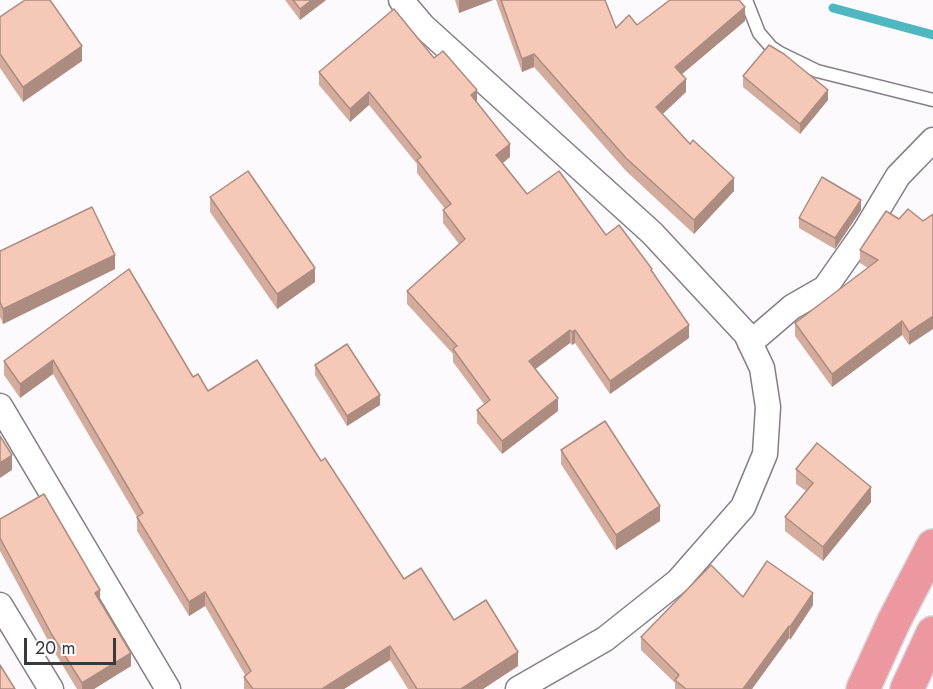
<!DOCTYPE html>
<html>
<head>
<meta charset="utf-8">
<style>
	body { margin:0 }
	#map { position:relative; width:933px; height:689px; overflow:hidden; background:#fdfafe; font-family:Jost,sans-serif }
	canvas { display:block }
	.scale { position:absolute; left:24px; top:638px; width:92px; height:27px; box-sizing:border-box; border:3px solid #3c393d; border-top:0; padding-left:8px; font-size:18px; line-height:21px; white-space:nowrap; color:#3c393d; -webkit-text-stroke:4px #fff; paint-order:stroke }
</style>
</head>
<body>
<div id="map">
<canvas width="933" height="689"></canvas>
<div class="scale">20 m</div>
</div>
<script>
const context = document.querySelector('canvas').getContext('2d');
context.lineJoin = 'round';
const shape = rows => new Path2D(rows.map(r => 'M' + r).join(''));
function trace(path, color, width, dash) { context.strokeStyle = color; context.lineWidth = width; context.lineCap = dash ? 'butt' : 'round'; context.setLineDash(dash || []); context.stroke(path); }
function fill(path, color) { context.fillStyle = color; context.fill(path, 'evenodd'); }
const stream = shape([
	[833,8,933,35]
]);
const lane = shape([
	[746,0,759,33,771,47,780,53,817,71,933,100]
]);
const street = shape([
	[401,0,423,26,652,233,746,334,762,368,768,407,765,454,743,507,678,581,605,639,518,689],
	[750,343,792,307,825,288,865,231,898,176,933,140],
	[0,406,168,689],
	[0,605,51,689]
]);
const primary = shape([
	[863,689,894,621,933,546],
	[907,689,933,633]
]);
const wall = shape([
	[285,0,326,0,300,20],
	[455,0,493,0,459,13],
	[496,0,605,0,616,28,637,25,745,21,682,74,686,92,663,114,734,191,694,234,626,171,534,67,522,72],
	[0,17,82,61,23,102,0,68],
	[434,58,477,103,510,157,503,163,527,194,606,235,652,272,689,338,610,394,575,343,572,345,570,343,535,369,558,411,502,454,477,423,477,410,484,404,453,362,453,354,407,304,407,291,459,244,443,223,443,210,445,209,417,173,417,164,369,105,350,122,319,85,319,72],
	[743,76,828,100,800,134,743,87],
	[210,197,315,282,277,309,210,212],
	[861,210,835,249,799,228,799,218],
	[899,219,923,221,909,345,902,335,832,387,795,336,795,323,868,268,860,263,860,250],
	[0,251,115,269,3,324,0,317],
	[129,269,193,377,208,391,321,461,404,579,454,620,518,666,483,689,408,689,390,660,344,689,244,689,244,677,245,675,205,606,189,616,137,531,137,517,53,374,20,398,4,375,4,361],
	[315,365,380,405,347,426,315,375],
	[561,450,660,521,616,550,561,464],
	[796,469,871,502,823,561,785,531,785,517,806,491,796,484],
	[0,519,100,602,131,666,94,689,77,689,52,648,0,551],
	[743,597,813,605,790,640,789,638,752,689,675,689,675,683,641,650,641,637]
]);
const shadedWall = shape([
	[312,0,326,0,300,20,300,9],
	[459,0,493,0,459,13],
	[745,7,745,21,675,80,675,67],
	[82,46,82,61,23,102,23,87],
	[534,54,534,67,522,72,522,59],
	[686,79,686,92,656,120,656,107],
	[477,90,477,103,471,95],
	[828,90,828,100,800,134,800,124],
	[369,92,369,105,350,122,350,109],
	[510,144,510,157,496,168,496,155],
	[734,178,734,191,694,234,694,220],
	[861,200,861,210,835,249,835,238],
	[115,255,115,269,3,324,3,309],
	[315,268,315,282,277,309,277,294],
	[933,316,933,329,909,345,909,332],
	[902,321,902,335,832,387,832,374],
	[689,325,689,338,610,394,610,381],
	[570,330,570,343,529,374,529,361],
	[575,330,575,343,572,345,572,332],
	[53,360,53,374,20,398,20,384],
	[380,395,380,405,347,426,347,416],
	[558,398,558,411,502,454,502,441],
	[12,455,12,470,0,478,0,463],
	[871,487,871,502,823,561,823,547],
	[660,506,660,521,616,550,616,535],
	[100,590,100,603,95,593],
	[205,592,205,606,189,616,189,602],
	[813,593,813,605,790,640,790,627],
	[789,626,789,638,752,689,743,689],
	[390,646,390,660,344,689,322,689],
	[518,652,518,666,483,689,461,689],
	[131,653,131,666,94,689,82,689,82,683]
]);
const building = shape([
	[25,0,50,0,82,46,23,87,0,54,0,17,25,0],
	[293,0,312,0,300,9,293,0],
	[501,0,605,0,616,28,629,15,637,25,670,0,739,0,745,7,675,67,686,79,656,107,690,144,693,140,734,178,694,220,626,158,534,54,522,59,501,0],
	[394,9,434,58,443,51,477,90,471,95,510,144,496,155,527,194,559,171,606,235,619,225,652,269,651,270,689,325,610,381,575,330,572,332,570,330,529,361,558,398,502,441,477,410,490,400,453,349,457,346,407,291,465,239,443,210,451,204,417,160,421,157,369,92,350,109,319,72,394,9],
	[769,45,784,54,828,90,800,124,743,76,769,45],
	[248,171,315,268,277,294,210,197,248,171],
	[822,177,861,200,835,238,799,218,822,177],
	[92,207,115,255,3,309,0,302,0,251,92,207],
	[908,209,923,221,933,214,933,316,909,332,902,321,832,374,795,323,878,260,860,250,886,211,899,219,908,209],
	[129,269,193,377,198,374,208,391,257,360,321,461,325,458,404,579,421,568,454,620,486,600,518,652,461,689,417,689,390,646,322,689,253,689,244,677,251,671,205,592,189,602,137,517,143,513,53,360,20,384,4,361,129,269],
	[347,344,380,395,347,416,315,365,347,344],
	[605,421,660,506,616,535,561,450,605,421],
	[0,436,12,455,0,463,0,436],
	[817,443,871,487,823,547,785,517,813,483,796,469,817,443],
	[44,494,100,590,95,593,131,653,82,683,52,635,0,538,0,519,44,494],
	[767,561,813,593,790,627,789,626,743,689,686,689,675,680,679,675,641,637,711,565,743,597,767,561],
	[0,665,15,689,0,689,0,665]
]);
trace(stream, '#4fb7bf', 9);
trace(lane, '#847e87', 15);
trace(street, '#847e87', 27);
trace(primary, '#d8d7d8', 36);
trace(lane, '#fff', 12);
trace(street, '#fff', 24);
trace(primary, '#ed98a0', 33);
fill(wall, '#d4ac9d');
fill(shadedWall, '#ac8c80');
fill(building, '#f6c8b7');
trace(building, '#ac8c80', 1.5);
</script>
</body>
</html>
